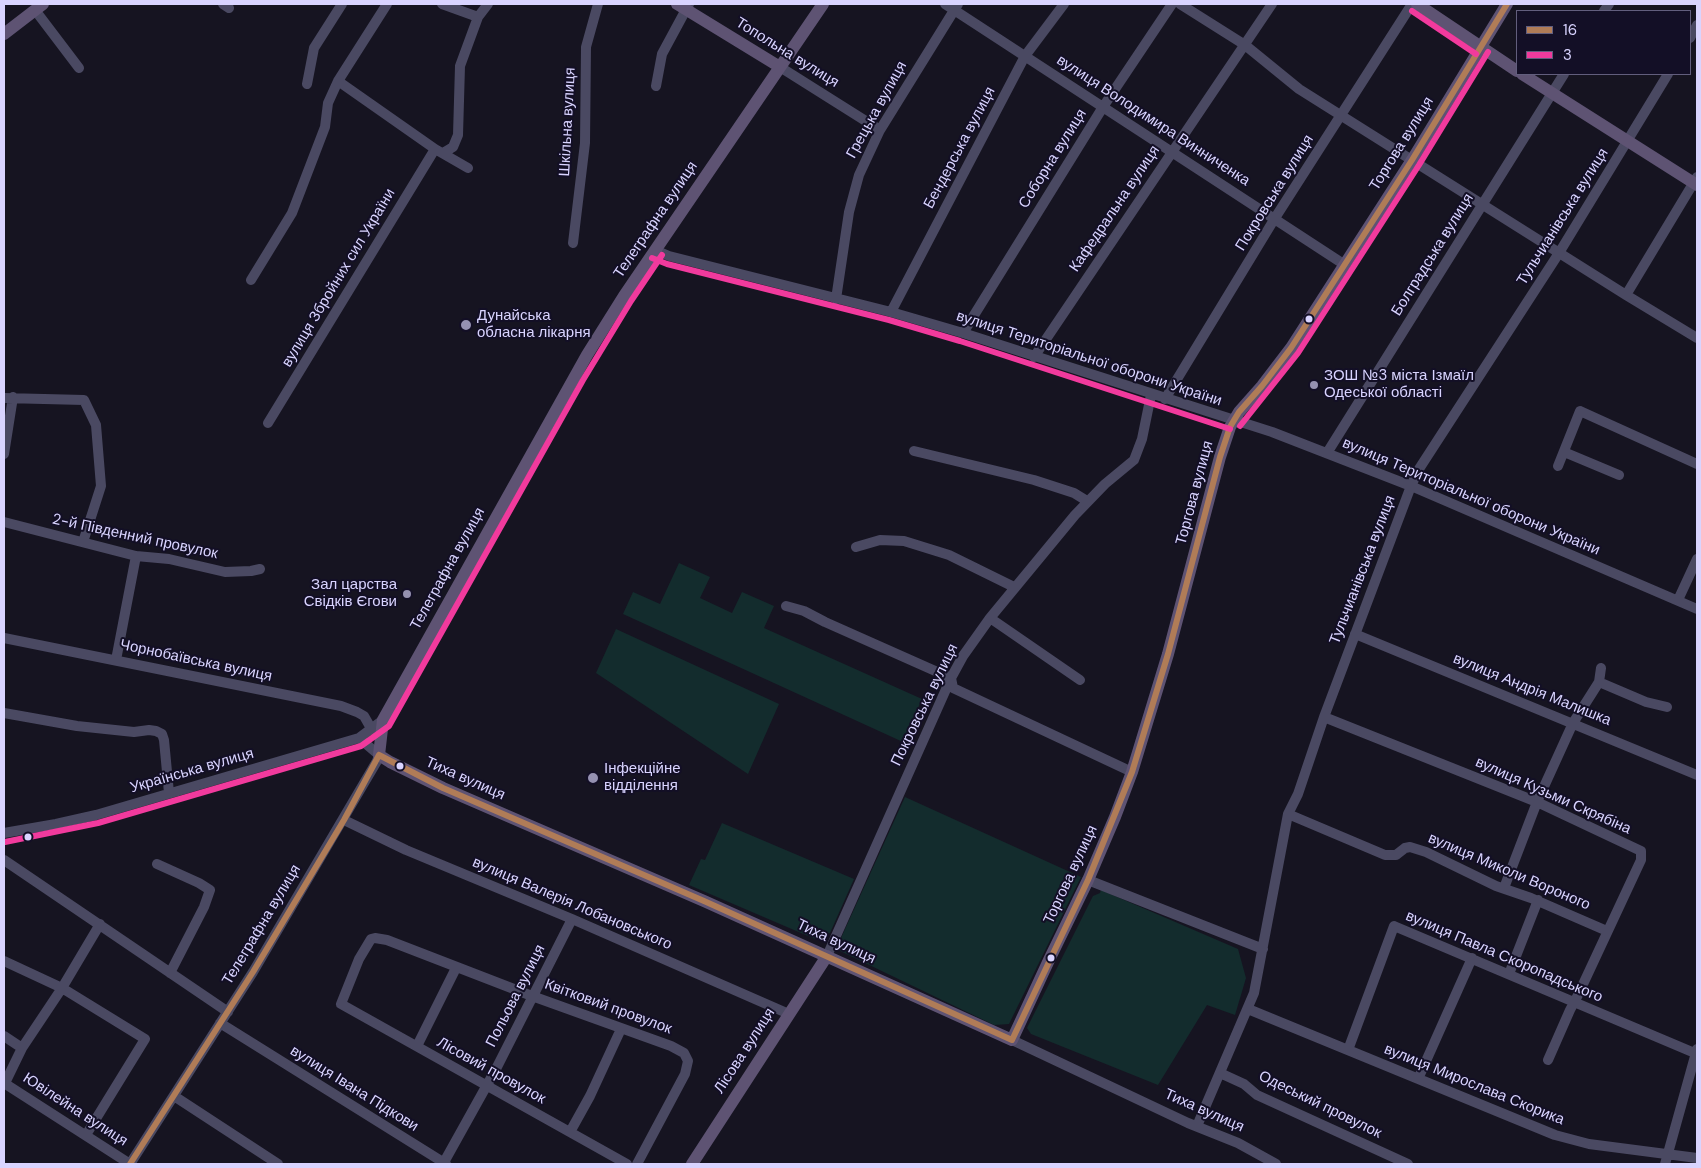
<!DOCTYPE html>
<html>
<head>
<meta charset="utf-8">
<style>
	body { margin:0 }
	#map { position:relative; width:1701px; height:1168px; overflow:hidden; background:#161421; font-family:"DM Sans",sans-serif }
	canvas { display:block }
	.frame { position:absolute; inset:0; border:5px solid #d9d4ff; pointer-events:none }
	.legend { position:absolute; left:1516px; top:10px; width:175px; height:65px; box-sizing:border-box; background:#130f26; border:1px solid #625e7d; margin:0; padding:6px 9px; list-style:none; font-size:15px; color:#d9d4ff }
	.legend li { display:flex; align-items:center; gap:10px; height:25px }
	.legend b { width:25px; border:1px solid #625e7d }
</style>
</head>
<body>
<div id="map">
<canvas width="1701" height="1168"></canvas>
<div class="frame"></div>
<ul class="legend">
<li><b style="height:6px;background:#b07c57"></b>16</li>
<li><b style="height:6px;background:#f13a9d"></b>3</li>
</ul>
</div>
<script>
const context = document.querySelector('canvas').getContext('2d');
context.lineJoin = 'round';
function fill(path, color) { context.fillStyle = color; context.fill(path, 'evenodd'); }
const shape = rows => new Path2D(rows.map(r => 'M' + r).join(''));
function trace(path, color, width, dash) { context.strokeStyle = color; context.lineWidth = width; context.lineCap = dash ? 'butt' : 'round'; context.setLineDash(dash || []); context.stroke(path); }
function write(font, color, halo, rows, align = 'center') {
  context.font = font + ' "DM Sans",sans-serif'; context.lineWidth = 4; context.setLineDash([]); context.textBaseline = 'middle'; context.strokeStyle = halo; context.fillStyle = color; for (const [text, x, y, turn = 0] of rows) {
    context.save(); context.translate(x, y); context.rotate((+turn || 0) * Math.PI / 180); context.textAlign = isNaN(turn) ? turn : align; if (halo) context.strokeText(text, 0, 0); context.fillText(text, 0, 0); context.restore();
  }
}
const green = shape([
	[679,563,710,577,700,598,732,613,742,592,774,606,764,628,922,699,903,742,623,614,633,592,660,604],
	[616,629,779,704,748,774,596,673],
	[905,797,1081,877,1009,1024,994,1025,836,949],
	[722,823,854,879,830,933,815,939,689,885,701,859,705,860],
	[1101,890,1238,949,1246,978,1235,1015,1207,1005,1158,1085,1031,1034,1027,1028,1093,896,1100,893]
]);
const minor = shape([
	[223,4,229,8],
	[442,4,478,17],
	[945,4,1345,265],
	[1180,4,1245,45,1299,89,1626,295,1697,338],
	[35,10,79,68],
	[1604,11,1609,4],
	[1690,38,1697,25],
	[780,67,880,130],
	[338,81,435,149,468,168],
	[307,84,314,48,342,4],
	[656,86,662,54,689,4],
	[443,153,453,147,458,135,460,66,478,17,488,4],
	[573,243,585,143,586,47,598,4],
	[655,250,669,256,891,312,963,333,1272,432,1411,486,1697,609],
	[251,280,292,213,325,127,328,103,338,81,387,4],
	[1626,295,1697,177],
	[836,299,849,212,859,175,880,130,958,4],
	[891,312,1025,56,1064,4],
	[963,333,1103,107,1172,4],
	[1034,357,1272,4],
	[4,398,84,400,96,425,101,486,83,542],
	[1165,399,1275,218,1412,4],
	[268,423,435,149],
	[914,451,1034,480,1074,493,1087,501],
	[1564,452,1619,475],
	[1327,453,1564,74],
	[4,454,13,397],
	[1558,466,1580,411,1697,464],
	[4,522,136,556,169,559,225,572,251,571,260,569],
	[856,547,880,540,904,541,949,555,1014,587],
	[1678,600,1697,559],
	[786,606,804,611,825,622,951,678,953,688,1132,772],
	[990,618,1080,680],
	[1355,634,1697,775],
	[4,638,341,706,357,712,364,716,372,730],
	[116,660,136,556],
	[1599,682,1646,702,1667,707],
	[4,713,77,726,134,732,149,730,156,731,162,734,164,740,169,793],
	[1324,717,1537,802,1641,851,1641,860,1578,995,1570,1010,1548,1060],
	[1288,814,1385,855,1396,855,1405,848,1410,847,1426,852,1496,886,1531,898,1607,931],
	[344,820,406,850,572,919,789,1014],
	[4,833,56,824,96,815,359,738,383,720],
	[4,860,228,1012],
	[157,864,199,883,210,890,204,907,170,973],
	[1088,880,1263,949],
	[1504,888,1537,802,1573,723,1599,682,1601,668],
	[827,956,951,678,963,656,990,618,1075,515,1105,484,1134,460,1142,439,1151,395],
	[4,961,62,988,145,1039,86,1135],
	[1509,974,1538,900],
	[1248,1009,1555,1135,1589,1144,1697,1158],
	[220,1023,446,1164],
	[4,1036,22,1048],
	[1012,1040,1188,1123,1238,1143,1276,1164],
	[417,1046,456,968],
	[1348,1050,1394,926,1697,1054],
	[1220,1073,1244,1084,1257,1095,1408,1164],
	[1418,1079,1472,958],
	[4,1083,130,1164],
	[5,1083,22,1048,62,988,100,924],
	[174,1096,278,1164],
	[1197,1126,1254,993,1288,814,1298,794,1324,717,1411,486,1419,469,1559,253,1668,74],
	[570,1132,590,1096,621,1029],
	[130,1164,253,972,377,761,379,755,359,738],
	[443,1164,497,1067,572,919],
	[627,1164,341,1004,359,959,371,939,375,938,387,940,532,996,671,1046,684,1053,688,1061,685,1074,637,1164],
	[1665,1164,1697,1049]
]);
const major = shape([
	[677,4,780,67],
	[823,4,624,296,587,355,383,720,379,755,390,762,443,788,704,901,1012,1040,1049,960,1088,880,1115,817,1132,772,1168,654,1220,457,1230,427,1239,412,1262,386,1291,348,1412,160,1507,4],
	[1417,4,1517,71],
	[4,34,43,4],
	[1522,74,1697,185],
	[692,1164,827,956]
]);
const bus1 = shape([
	[379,755,443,788,704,901,1012,1040],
	[1012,1040,1088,880,1132,772,1168,654,1220,457,1230,427,1239,412,1262,386,1291,348,1412,160,1507,4],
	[130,1164,253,972,344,820,379,755]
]);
const bus2 = shape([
	[1412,11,1476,54],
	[652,258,667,264,889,320,960,341,1230,429],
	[1240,426,1298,353,1419,165,1488,52],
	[5,842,98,823,361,746,389,726,583,380,631,301,662,255]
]);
const markers = [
	[1309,319,4.5,"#d9d4ff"],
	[466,325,6,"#9591b1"],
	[1314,385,5,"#9591b1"],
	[407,594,5,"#9591b1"],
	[400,766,4.5,"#d9d4ff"],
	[593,778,6,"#9591b1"],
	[28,837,4.5,"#d9d4ff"],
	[1051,958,4.5,"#d9d4ff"]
];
const streetNames = [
	["Топольна вулиця",787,53,32],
	["Грецька вулиця",877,110,-61],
	["вулиця Володимира Винниченка",1153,121,33],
	["Шкільна вулиця",568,122,-87],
	["Торгова вулиця",1402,144,-58],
	["Бендерська вулиця",960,148,-62],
	["Соборна вулиця",1053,159,-58],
	["Покровська вулиця",1275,193,-58],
	["Кафедральна вулиця",1115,209,-56],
	["Тульчианівська вулиця",1563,217,-58],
	["Телеграфна вулиця",656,220,-56],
	["Болградська вулиця",1433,255,-58],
	["вулиця Збройних сил України",339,278,-59],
	["вулиця Територіальної оборони України",1089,359,18],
	["Торгова вулиця",1195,493,-75],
	["вулиця Територіальної оборони України",1471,497,23],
	["2-й Південний провулок",135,537,12],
	["Телеграфна вулиця",448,569,-61],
	["Тульчианівська вулиця",1363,570,-69],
	["Чорнобаївська вулиця",196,661,12],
	["вулиця Андрія Малишка",1532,690,22],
	["Покровська вулиця",925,705,-64],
	["Українська вулиця",192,771,-16],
	["Тиха вулиця",465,779,24],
	["вулиця Кузьми Скрябіна",1553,796,24],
	["вулиця Миколи Вороного",1509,872,23],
	["Торгова вулиця",1071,875,-65],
	["вулиця Валерія Лобановського",572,904,23],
	["Телеграфна вулиця",262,925,-59],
	["Тиха вулиця",836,942,25],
	["вулиця Павла Скоропадського",1504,957,23],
	["Польова вулиця",516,996,-63],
	["Квітковий провулок",608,1007,20],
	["Лісова вулиця",745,1051,-57],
	["Лісовий провулок",491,1071,29],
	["вулиця Мирослава Скорика",1474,1085,22],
	["вулиця Івана Підкови",354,1089,32],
	["Одеський провулок",1320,1105,26],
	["Ювілейна вулиця",75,1110,33],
	["Тиха вулиця",1204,1111,24]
];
const poiNames = [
	["Дунайська",477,316],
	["обласна лікарня",477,333],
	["ЗОШ №3 міста Ізмаїл",1324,376],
	["Одеської області",1324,393],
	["Зал царства",397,585,"right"],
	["Свідків Єгови",397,602,"right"],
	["Інфекційне",604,769],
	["відділення",604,786]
];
fill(green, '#132c2d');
trace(minor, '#4a4962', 10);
trace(major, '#5e5373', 12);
trace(bus1, '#b07c57', 6);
trace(bus2, '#f13a9d', 6);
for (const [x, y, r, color] of markers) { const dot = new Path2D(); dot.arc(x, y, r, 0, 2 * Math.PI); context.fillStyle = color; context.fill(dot); trace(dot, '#130f26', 2); }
write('15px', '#d9d4ff', '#130f26', streetNames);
write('15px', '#d9d4ff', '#130f26', poiNames, 'left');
</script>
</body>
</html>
